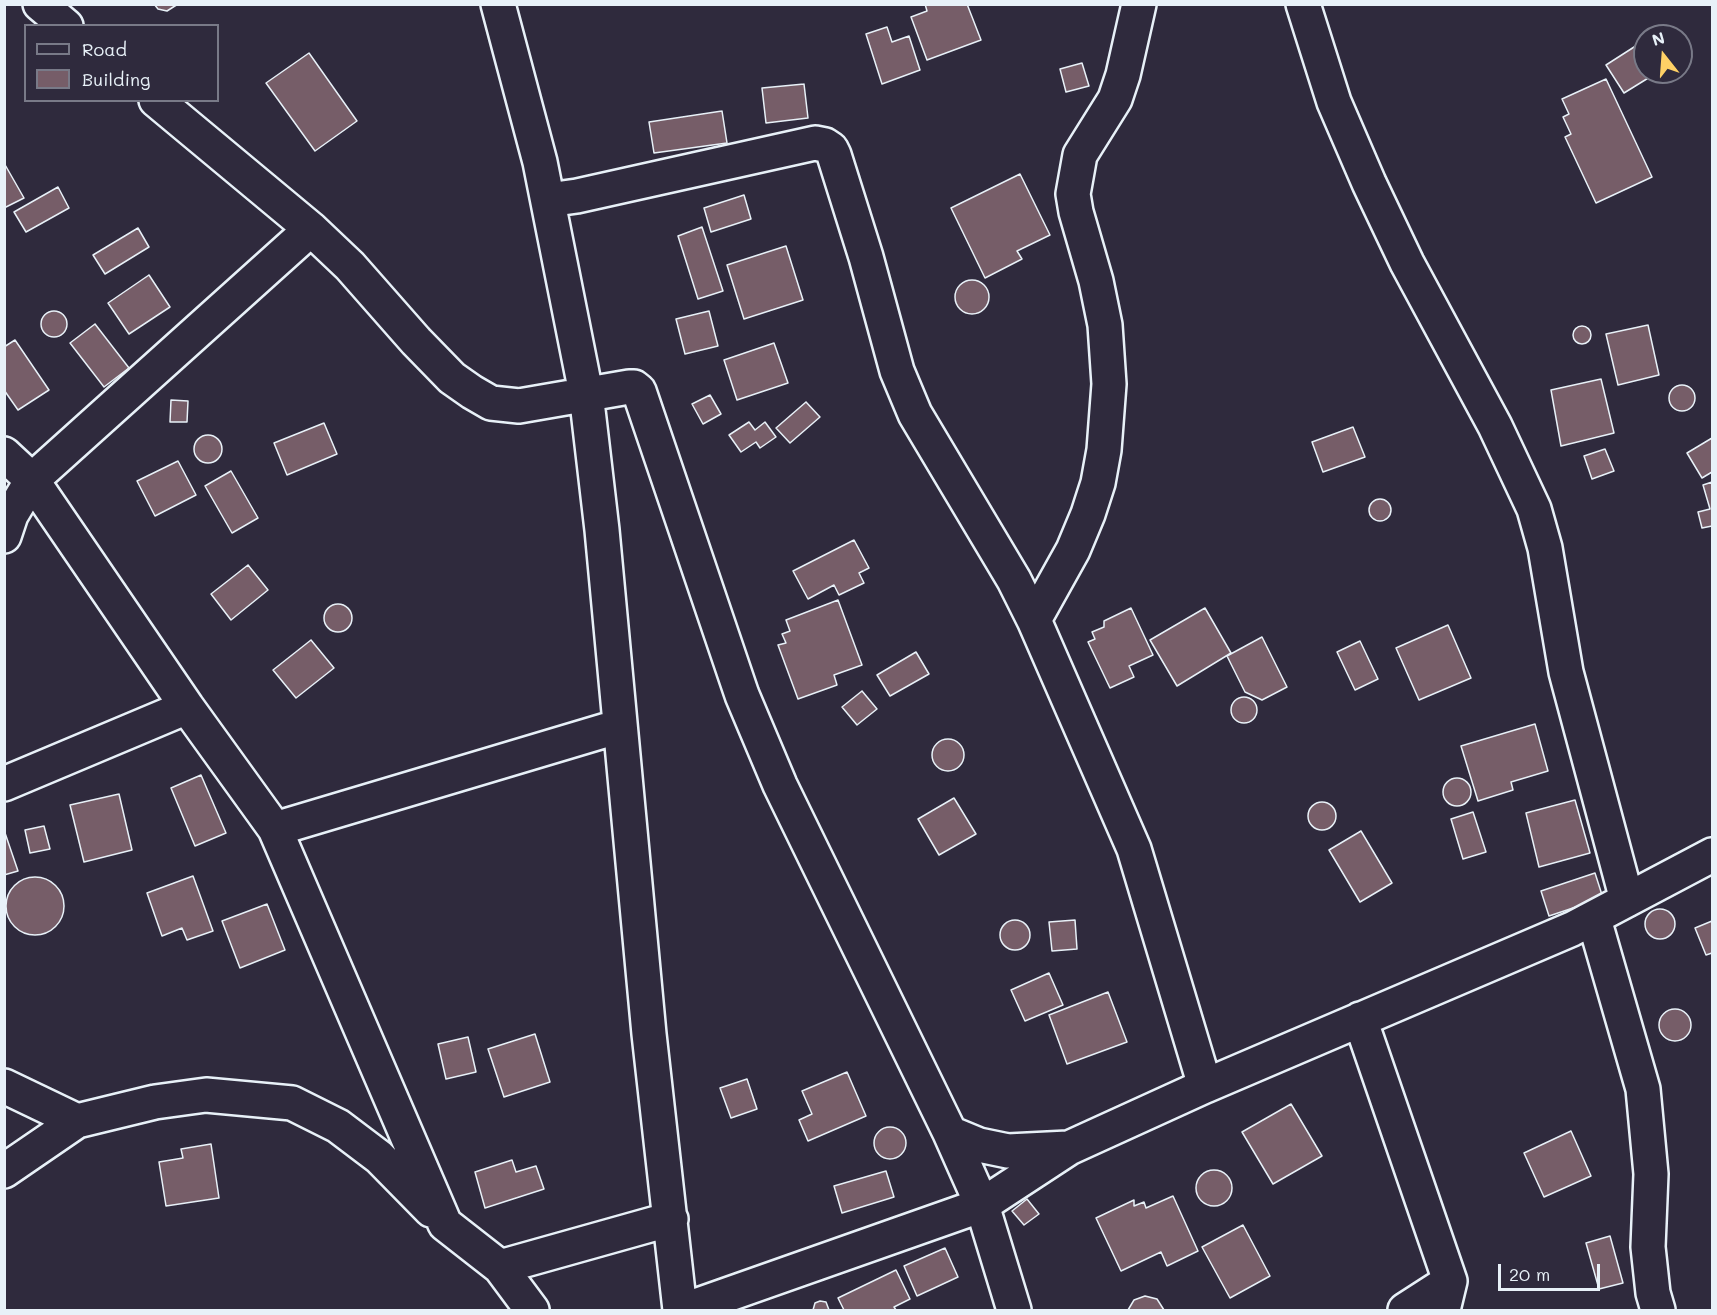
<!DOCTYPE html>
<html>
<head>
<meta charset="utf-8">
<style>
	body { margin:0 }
	#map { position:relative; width:1717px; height:1315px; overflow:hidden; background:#2f2a3d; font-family:Mali,sans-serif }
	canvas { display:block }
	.frame { position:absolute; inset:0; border:6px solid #e8f1f8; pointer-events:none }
	.legend { position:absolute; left:24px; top:24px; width:195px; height:78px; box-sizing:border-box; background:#2f2a3d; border:2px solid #797a88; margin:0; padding:8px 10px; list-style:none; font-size:18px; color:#e8f1f8 }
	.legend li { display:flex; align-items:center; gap:12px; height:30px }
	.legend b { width:30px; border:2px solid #797a88 }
	.north { position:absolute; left:1633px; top:24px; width:60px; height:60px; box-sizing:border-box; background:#2f2a3d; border:2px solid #797a88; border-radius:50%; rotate:343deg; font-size:16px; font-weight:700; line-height:24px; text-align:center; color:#e8f1f8 }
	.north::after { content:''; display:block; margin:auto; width:21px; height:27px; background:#ffd166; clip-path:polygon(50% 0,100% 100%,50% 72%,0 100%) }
	.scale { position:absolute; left:1498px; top:1264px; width:102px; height:27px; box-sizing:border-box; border:3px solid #e8f1f8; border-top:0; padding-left:8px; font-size:18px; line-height:21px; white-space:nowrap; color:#e8f1f8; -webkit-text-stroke:4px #2f2a3d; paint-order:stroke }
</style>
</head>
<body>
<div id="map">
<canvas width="1717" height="1315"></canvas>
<div class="frame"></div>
<ul class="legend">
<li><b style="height:8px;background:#2f2a3d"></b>Road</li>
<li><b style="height:16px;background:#765d68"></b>Building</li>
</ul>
<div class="north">N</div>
<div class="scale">20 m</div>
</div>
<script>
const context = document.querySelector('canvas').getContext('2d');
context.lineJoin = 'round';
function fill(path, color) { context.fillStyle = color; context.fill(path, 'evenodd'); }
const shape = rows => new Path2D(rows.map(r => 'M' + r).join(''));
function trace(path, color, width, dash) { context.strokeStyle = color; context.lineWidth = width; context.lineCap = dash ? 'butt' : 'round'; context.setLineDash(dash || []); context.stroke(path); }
const building = shape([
	[154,4,178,4,167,11,158,9,154,4],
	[925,4,967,4,981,40,927,60,911,17,927,11,925,4],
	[887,27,892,42,909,36,920,70,882,84,866,34,887,27],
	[1645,40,1645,72,1658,72,1624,93,1606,65,1645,40],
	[309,53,357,121,315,151,266,83,309,53],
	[1082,63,1089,86,1066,92,1060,69,1082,63],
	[1606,79,1652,177,1596,203,1565,137,1571,134,1563,117,1569,114,1562,99,1606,79],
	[804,84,808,118,766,123,762,88,804,84],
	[722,111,727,143,654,153,649,122,722,111],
	[4,163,24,198,4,208,4,163],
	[1020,174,1050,235,1017,251,1022,259,985,278,951,208,1020,174],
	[58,187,69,208,26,232,14,212,58,187],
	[744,195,751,219,711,232,704,208,744,195],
	[702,227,723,291,698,299,678,236,702,227],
	[138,228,149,247,105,274,93,255,138,228],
	[786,246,803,300,744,319,727,265,786,246],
	[149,275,170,307,129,334,108,303,149,275],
	'955 297a17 17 0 1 1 34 0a17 17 0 1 1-34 0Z',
	'41 324a13 13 0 1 1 26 0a13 13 0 1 1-26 0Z',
	[709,311,718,346,685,354,676,319,709,311],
	[95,324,129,368,104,387,70,343,95,324],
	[1648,325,1659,375,1618,385,1606,334,1648,325],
	'1573 335a9 9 0 1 1 18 0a9 9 0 1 1-18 0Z',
	[15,340,49,390,18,410,4,390,4,347,15,340],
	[774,343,788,383,737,400,724,360,774,343],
	[1601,379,1614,433,1561,446,1551,390,1601,379],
	'1669 398a13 13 0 1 1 26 0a13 13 0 1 1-26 0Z',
	[710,395,721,414,703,424,692,404,710,395],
	[171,400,188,401,187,422,170,422,171,400],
	[806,402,820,417,790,443,776,428,806,402],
	[749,422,755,430,765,422,776,437,760,448,756,442,741,452,729,435,749,422],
	[324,423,337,454,287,475,274,443,324,423],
	[1353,427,1365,457,1323,472,1312,442,1353,427],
	'194 449a14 14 0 1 1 28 0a14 14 0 1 1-28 0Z',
	[1712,438,1712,472,1702,478,1687,453,1712,438],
	[1605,449,1614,471,1592,479,1584,456,1605,449],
	[178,461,196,495,155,516,137,481,178,461],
	[231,471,258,518,232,533,205,486,231,471],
	[1712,482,1712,526,1702,528,1698,512,1710,509,1703,485,1712,482],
	'1369 510a11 11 0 1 1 22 0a11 11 0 1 1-22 0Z',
	[854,540,869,568,859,573,864,583,839,595,834,585,808,599,793,571,854,540],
	[248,565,268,590,231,620,211,594,248,565],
	[838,600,862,665,834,675,837,685,798,699,778,645,786,643,782,634,790,631,786,620,838,600],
	'324 618a14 14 0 1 1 28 0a14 14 0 1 1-28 0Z',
	[1131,608,1153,655,1129,666,1134,677,1110,688,1088,642,1095,639,1092,632,1104,627,1104,621,1131,608],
	[1205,608,1231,653,1177,686,1150,640,1205,608],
	[1448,625,1471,678,1419,700,1396,648,1448,625],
	[1262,637,1287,687,1262,700,1245,692,1227,656,1262,637],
	[311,640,334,668,296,698,273,670,311,640],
	[1360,641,1378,679,1355,690,1337,652,1360,641],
	[916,652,929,674,890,696,877,675,916,652],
	[862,691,877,709,857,725,842,707,862,691],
	'1231 710a13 13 0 1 1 26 0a13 13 0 1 1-26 0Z',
	[1535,724,1548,771,1511,782,1513,790,1478,801,1461,746,1535,724],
	'932 755a16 16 0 1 1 32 0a16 16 0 1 1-32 0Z',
	[201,775,226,833,195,846,171,788,201,775],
	'1443 792a14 14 0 1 1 28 0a14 14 0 1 1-28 0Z',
	[119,794,132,850,84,862,70,805,119,794],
	[954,798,976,834,939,855,918,819,954,798],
	[1575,800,1590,853,1539,867,1526,813,1575,800],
	'1308 816a14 14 0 1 1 28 0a14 14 0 1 1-28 0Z',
	[1473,812,1486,852,1463,859,1451,819,1473,812],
	[44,826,50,849,30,853,25,830,44,826],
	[4,830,18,871,4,875,4,830],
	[1361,831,1392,883,1360,902,1329,850,1361,831],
	[1595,873,1603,898,1549,916,1541,891,1595,873],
	[193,876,213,931,187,940,182,928,162,936,147,893,193,876],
	'6 906a29 29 0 1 1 58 0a29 29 0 1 1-58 0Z',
	[267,904,285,950,240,968,222,921,267,904],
	'1645 924a15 15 0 1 1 30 0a15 15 0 1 1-30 0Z',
	'1000 935a15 15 0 1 1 30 0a15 15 0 1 1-30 0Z',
	[1075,920,1077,949,1052,951,1049,922,1075,920],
	[1712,921,1712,953,1706,955,1695,928,1712,921],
	[1049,973,1063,1005,1025,1021,1011,990,1049,973],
	[1108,992,1127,1042,1067,1064,1049,1015,1108,992],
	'1659 1025a16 16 0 1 1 32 0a16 16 0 1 1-32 0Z',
	[535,1034,550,1082,504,1097,488,1049,535,1034],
	[468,1037,476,1072,446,1079,438,1044,468,1037],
	[847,1072,866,1116,808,1141,799,1120,812,1114,802,1091,847,1072],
	[747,1079,757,1109,731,1118,720,1088,747,1079],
	[1291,1104,1322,1156,1273,1184,1242,1132,1291,1104],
	'874 1143a16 16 0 1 1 32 0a16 16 0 1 1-32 0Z',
	[1571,1131,1591,1176,1544,1197,1524,1153,1571,1131],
	[211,1144,219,1198,166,1206,159,1162,183,1158,181,1149,211,1144],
	[512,1160,516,1172,536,1166,544,1189,485,1208,475,1172,512,1160],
	'1196 1188a18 18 0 1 1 36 0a18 18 0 1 1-36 0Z',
	[886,1171,894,1197,842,1213,834,1186,886,1171],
	[1173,1196,1198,1251,1167,1266,1161,1252,1121,1271,1096,1218,1134,1200,1134,1206,1144,1202,1146,1208,1173,1196],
	[1027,1199,1039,1214,1024,1225,1012,1211,1027,1199],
	[1243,1225,1270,1276,1230,1298,1202,1247,1243,1225],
	[1610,1236,1623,1283,1599,1289,1586,1243,1610,1236],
	[945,1248,958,1277,917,1296,904,1266,945,1248],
	[896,1270,910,1299,894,1307,896,1310,844,1310,838,1298,896,1270],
	[1145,1296,1157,1299,1164,1310,1128,1310,1134,1300,1145,1296],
	[820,1301,826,1302,829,1310,813,1310,815,1303,820,1301]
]);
const street = shape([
	[40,4,66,26],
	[498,4,540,162,586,393,602,530,649,1034,680,1310],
	[1303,4,1334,102,1369,183,1407,263,1495,426,1534,509,1545,548,1566,672,1627,900],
	[156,100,311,229,350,266,416,341,452,378,472,392,491,403,519,406,629,387,634,387,639,391,742,695,780,785,950,1133,982,1205,1014,1310],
	[548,200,577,196,815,143,825,145,831,149,834,155,866,257,897,371,915,414,1014,580,1034,620,1134,849,1205,1086],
	[4,454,32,480,187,707,275,829,445,1224,500,1267,532,1310],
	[4,536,11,515,32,480,311,229],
	[1034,620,1073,550,1088,514,1098,483,1104,450,1109,384,1105,325,1096,281,1076,212,1073,194,1080,155,1115,99,1123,75,1139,4],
	[4,784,187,707],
	[275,829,620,726],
	[1594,919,1643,1089,1651,1174,1648,1247,1653,1293,1658,1310],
	[1360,1019,1450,1281,1443,1310],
	[4,1086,77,1121,155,1102,206,1095,292,1103,338,1126,379,1157,431,1210],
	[950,1133,979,1145,1008,1151,1068,1148],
	[4,1171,77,1121],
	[500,1267,671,1219],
	[684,1310,982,1205,1069,1148,1205,1086,1572,929,1712,855],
	[1405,1310,1450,1281]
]);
fill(building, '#765d68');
trace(building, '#e8f1f8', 1.5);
trace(street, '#e8f1f8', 38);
trace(street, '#2f2a3d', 33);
</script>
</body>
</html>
